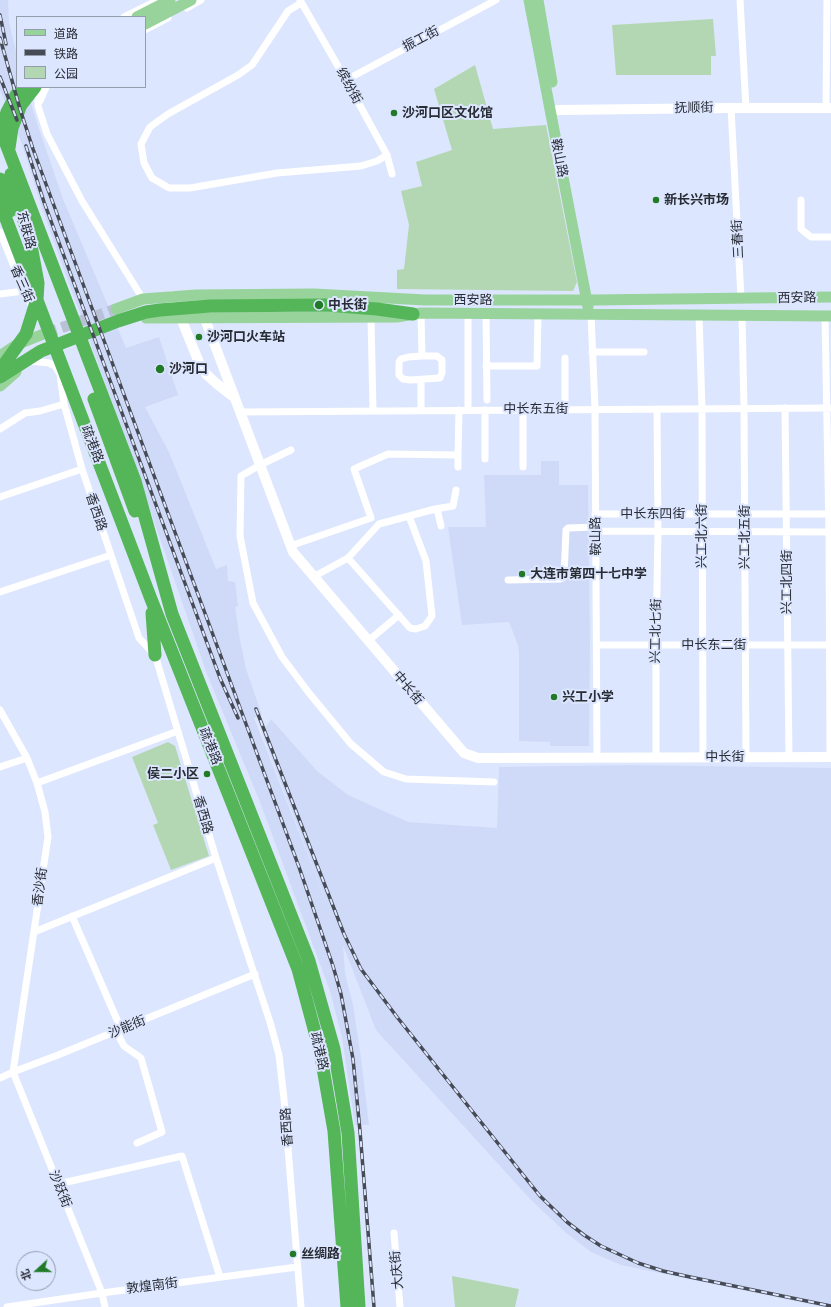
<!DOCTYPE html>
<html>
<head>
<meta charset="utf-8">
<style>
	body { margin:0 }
	#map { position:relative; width:831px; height:1307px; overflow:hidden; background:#dce6fe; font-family:Inter,"Noto Sans SC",sans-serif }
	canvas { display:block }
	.legend { position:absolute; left:16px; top:16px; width:130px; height:72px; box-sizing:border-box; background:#dce6fe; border:1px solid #949cae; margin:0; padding:5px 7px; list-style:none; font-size:12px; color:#282c35 }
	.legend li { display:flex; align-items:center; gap:8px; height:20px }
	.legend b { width:20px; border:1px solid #949cae }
	.north { position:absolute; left:16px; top:1251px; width:40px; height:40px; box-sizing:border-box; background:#dce6fe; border:1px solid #949cae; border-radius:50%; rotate:249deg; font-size:11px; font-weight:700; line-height:16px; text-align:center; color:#282c35 }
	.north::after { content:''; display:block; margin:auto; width:14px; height:18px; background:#207a28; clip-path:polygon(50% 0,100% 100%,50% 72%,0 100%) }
</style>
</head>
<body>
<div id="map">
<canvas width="831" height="1307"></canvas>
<ul class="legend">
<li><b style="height:5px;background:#98d39b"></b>道路</li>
<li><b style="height:5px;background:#464b56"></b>铁路</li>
<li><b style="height:11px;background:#b4d7b3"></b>公园</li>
</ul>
<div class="north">北</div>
</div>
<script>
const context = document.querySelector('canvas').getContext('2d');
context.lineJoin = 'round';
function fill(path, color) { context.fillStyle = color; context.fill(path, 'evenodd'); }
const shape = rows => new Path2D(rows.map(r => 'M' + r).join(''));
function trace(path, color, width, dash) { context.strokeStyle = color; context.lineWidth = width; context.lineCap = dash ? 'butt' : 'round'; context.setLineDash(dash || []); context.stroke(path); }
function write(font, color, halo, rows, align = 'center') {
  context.font = font + ' Inter,"Noto Sans SC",sans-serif'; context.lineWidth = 4; context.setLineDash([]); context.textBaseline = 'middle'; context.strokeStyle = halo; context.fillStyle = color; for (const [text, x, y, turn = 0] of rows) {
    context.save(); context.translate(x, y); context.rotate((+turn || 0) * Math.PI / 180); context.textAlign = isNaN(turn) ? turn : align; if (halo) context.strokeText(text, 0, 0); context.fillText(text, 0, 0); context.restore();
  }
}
const built = shape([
	[0,0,8,0,9,22,17,55,17,87,26,87,38,126,63,199,126,348,159,337,178,395,145,407,169,452,216,569,227,565,228,581,235,582,238,606,235,607,240,640,246,669,262,715,254,718,333,919,262,733,271,719,317,771,348,795,408,822,497,828,499,767,631,765,831,768,831,1307,824,1307,621,1265,591,1252,565,1232,531,1200,376,1030,343,945,345,974,353,1005,361,1058,369,1125,355,1125,342,1037,330,991,260,802,207,674,138,475,42,208,22,144,0,90],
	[541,461,559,461,559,485,588,485,590,644,589,746,550,746,550,742,519,741,519,652,518,645,509,622,462,625,448,527,486,527,484,475,541,475]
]);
const green = shape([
	[713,19,716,56,711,56,711,75,616,75,612,25],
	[475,65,493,129,546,125,577,282,573,291,397,289,397,270,404,269,409,225,401,191,422,186,416,162,452,150,434,89],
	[168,742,175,746,209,856,171,870,153,825,158,823,132,757],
	[452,1276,519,1289,515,1307,455,1307]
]);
const primaryTunnel = shape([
	[46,333,116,309]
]);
const street = shape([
	[300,0,346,80,387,155,392,174],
	[740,0,746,108],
	[301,3,288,11,252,65,238,75,168,114,150,127,141,144,144,163,152,178,169,188,190,188,277,173,361,166,377,161,387,155],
	[187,8,201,0],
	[124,17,156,1],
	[145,30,168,18],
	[346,80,496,0],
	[38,87,38,106,47,134,82,201,143,299],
	[40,101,46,87],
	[731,108,741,298],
	[826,108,827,0],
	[801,200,801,229,811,237,831,237],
	[0,232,24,291,34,310],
	[0,294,24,291],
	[421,313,422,356,408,357,401,359,399,362,399,375,403,379,410,380,440,378,442,373,442,360,437,356,422,356],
	[468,314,468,410],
	[486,314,487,400],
	[591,315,595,409,597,757],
	[699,315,702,408,703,757],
	[742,316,744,408,746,757],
	[825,316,829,532,830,757],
	[371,317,373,411],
	[592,352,644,352],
	[565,358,565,409],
	[29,361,49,363,55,366,60,374,64,404,82,469,139,638,155,655,216,858,270,1022,279,1055,284,1099,301,1307],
	[486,366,537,366,538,314],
	[421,380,421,410],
	[785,408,789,756],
	[523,409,523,467],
	[485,410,485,459],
	[240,412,831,408],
	[0,429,25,413,40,411,64,404],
	[291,450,260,465,241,476,240,536,253,603,282,657,309,693,351,744,384,772,406,779,494,782],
	[458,467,458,455],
	[0,497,82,469],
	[435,509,453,506,456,490],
	[595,514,831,514],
	[409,516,426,561,432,616,425,626,416,629,410,628,348,558,379,524,409,516,435,509,438,513,441,526],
	[596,531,831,532],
	[290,546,371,518,354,469,388,454,458,455,459,410],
	[313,577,348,558],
	[508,580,560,579,563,578,564,576,566,530,568,528,596,527],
	[0,592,111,555],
	[368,641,399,615],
	[597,645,831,645],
	[0,710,27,758,37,783,45,812,48,837,13,1072,102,1293,105,1307],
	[656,757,656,645,658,531,657,409],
	[0,767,27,758],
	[37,783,178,731],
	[72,916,121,1029],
	[34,932,216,858],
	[116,1031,124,1046,141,1058,162,1132,137,1143],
	[0,1078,13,1072,58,1055,255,974],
	[58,1184,182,1156,220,1277],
	[394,1233,400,1307],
	[7,1307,102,1293,297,1267]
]);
const secondary = shape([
	[557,110,731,108,831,108],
	[172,296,200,365,206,374,217,384,235,398],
	[202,311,293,552,464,753,478,758,489,758,831,757]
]);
const primary = shape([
	[529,0,588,307],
	[538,0,552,82],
	[137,17,170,0],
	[145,24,191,0],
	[116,309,143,299,196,295,314,294,425,300,594,300,831,297],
	[146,318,397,317,421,313,831,316],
	[0,356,16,345,46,333],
	[0,386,16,372]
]);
const highway = shape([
	[0,128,135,481,172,614,309,961,334,1049,348,1133,359,1307],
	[0,135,7,112,16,95,23,87],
	[9,148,12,128,21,105,35,87],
	[0,179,10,211],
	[0,203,151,599,298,969,320,1051,334,1131,347,1307],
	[0,370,26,334,37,299,38,283,30,240,15,192,11,174],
	[0,377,41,351,118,321,146,312,160,310,210,306,326,305,377,309,413,314],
	[94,399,135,511],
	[152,613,155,655]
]);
const rail = shape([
	[0,15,6,44],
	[0,38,20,109,33,149,299,867,333,966,341,994,353,1059,360,1131,374,1307],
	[0,77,17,120],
	[26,146,44,202,220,678,238,718],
	[256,709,344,934,361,969,397,1017,540,1196,567,1222,584,1235,601,1246,638,1263,663,1271,690,1277,831,1306]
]);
const markers = [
	[394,113,4,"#207a28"],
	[656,200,4,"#207a28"],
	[319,305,5,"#207a28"],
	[199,337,4,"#207a28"],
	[160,369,5,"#207a28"],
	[522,574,4,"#207a28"],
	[554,697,4,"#207a28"],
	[207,774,4,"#207a28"],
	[293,1254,4,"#207a28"]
];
const streetNames = [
	["振工街",421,39,-28],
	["缤纷街",349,86,61],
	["抚顺街",694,108,-1],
	["鞍山路",559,158,79],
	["东联路",26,230,75],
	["三春街",738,239,-93],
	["香三街",22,284,66],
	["西安路",797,298,-1],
	["西安路",473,300],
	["中长东五街",536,409],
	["疏港路",92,444,69],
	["香西路",96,512,71],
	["中长东四街",653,514],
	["鞍山路",596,536,-91],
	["兴工北六街",702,536,-90],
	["兴工北五街",745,537,-90],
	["兴工北四街",787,582,-90],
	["兴工北七街",656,631,-89],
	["中长东二街",714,645],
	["中长街",408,688,50],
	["疏港路",210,746,68],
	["中长街",725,757],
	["香西路",203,815,74],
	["香沙街",40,887,-82],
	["沙能街",127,1027,-22],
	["疏港路",319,1051,77],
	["香西路",287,1127,-94],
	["沙跃街",60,1189,68],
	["大庆街",397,1270,-95],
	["敦煌南街",152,1286,-7]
];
const poiNames = [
	["沙河口区文化馆",402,113],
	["新长兴市场",664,200],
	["中长街",328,305],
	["沙河口火车站",207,337],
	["沙河口",169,369],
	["大连市第四十七中学",530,574],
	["兴工小学",562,697],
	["侯二小区",199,774,"right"],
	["丝绸路",301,1254]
];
fill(built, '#cfdaf9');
fill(green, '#b4d7b3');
trace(primaryTunnel, '#b8c1d6', 11, [11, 5.5]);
trace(street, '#fff', 7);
trace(secondary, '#fff', 10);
trace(primary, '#98d39b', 11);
trace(highway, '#54b658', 13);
trace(rail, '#464b56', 3.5);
trace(rail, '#dce6fe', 2, [6]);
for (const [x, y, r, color] of markers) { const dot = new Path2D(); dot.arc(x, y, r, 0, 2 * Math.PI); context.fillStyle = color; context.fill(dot); trace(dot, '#dce6fe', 1.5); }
write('13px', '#282c35', '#dce6fe', streetNames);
write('bold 13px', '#282c35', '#dce6fe', poiNames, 'left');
</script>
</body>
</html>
